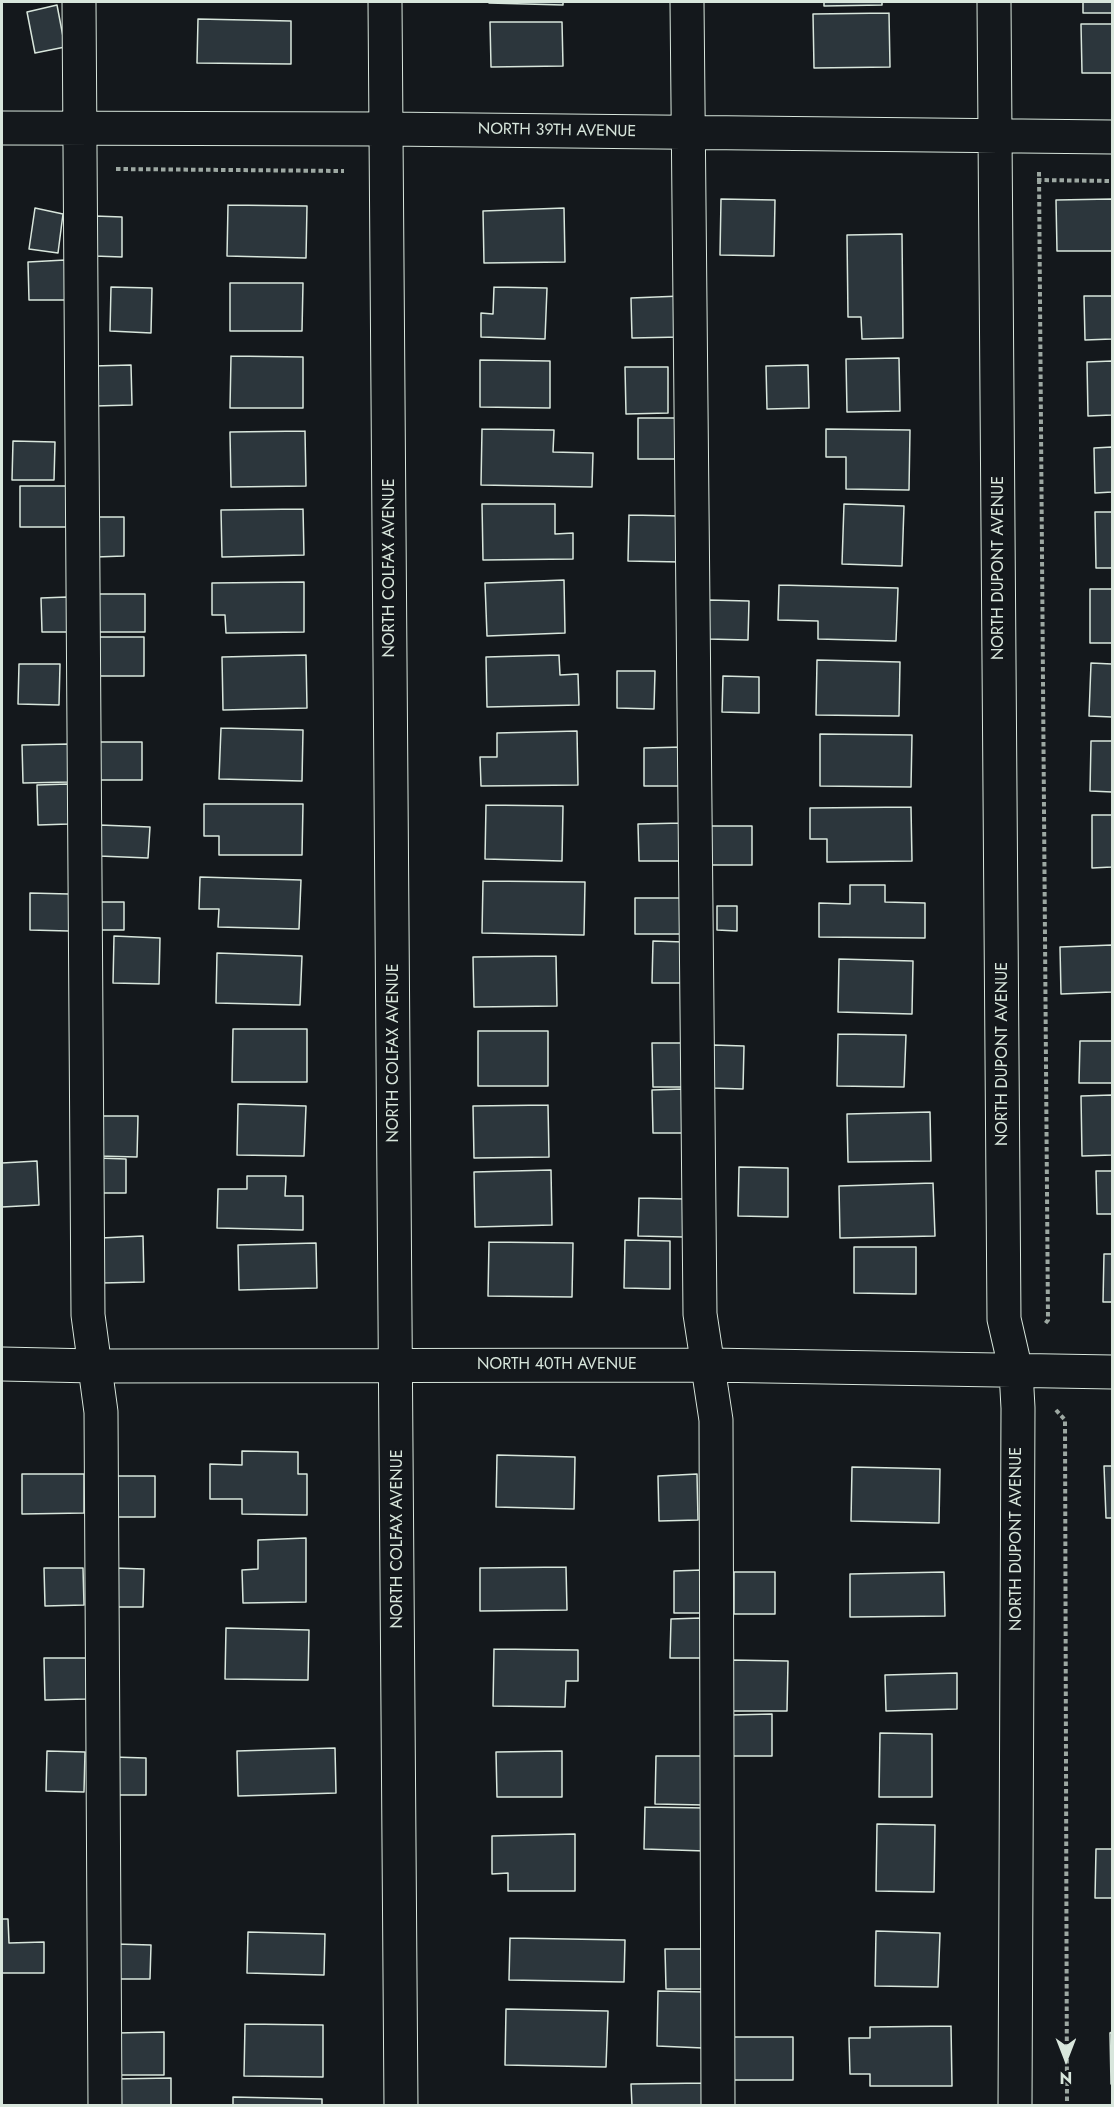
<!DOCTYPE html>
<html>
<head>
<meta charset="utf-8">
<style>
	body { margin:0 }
	#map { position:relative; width:1114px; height:2107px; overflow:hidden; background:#14181c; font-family:Jost,sans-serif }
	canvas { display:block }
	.frame { position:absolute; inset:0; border:3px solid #d8e6dc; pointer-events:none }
	.north { position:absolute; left:1036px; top:2029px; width:60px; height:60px; -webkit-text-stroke:4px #14181c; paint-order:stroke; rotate:180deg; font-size:16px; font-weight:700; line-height:24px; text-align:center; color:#d8e6dc }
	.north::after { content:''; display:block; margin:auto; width:21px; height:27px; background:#d8e6dc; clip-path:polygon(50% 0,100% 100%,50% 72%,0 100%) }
</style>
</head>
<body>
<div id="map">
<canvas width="1114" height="2107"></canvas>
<div class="frame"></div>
<div class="north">N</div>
</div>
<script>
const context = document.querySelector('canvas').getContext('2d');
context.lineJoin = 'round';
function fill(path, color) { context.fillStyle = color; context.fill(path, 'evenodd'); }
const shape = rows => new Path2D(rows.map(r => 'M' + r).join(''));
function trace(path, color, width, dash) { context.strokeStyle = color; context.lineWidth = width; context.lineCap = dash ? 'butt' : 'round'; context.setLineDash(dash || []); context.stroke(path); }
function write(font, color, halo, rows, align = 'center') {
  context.font = font + ' Jost,sans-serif'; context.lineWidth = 4.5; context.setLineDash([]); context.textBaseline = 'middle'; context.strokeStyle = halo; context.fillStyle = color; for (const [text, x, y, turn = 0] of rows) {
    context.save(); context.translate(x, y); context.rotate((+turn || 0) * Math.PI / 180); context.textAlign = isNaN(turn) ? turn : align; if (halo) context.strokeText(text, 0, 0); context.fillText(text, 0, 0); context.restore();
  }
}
const building = shape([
	[489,2,563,2,563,5,489,3,489,2],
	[824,2,882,2,882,5,824,6,824,2],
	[1083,2,1112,2,1112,13,1083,13,1083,2],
	[57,5,65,47,35,53,27,12,57,5],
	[889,13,890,67,814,68,813,14,889,13],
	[198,19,291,21,291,64,197,63,198,19],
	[490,22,562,22,563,66,491,67,490,22],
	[1081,24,1112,24,1112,73,1082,73,1081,24],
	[721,199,775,200,774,256,720,255,721,199],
	[1112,199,1112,251,1057,251,1056,200,1112,199],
	[228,205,307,206,306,258,227,256,228,205],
	[35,208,63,214,58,253,29,249,35,208],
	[564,208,565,262,484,263,483,211,564,208],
	[95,216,122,217,122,257,94,256,95,216],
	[902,234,903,338,862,339,861,317,848,317,847,235,902,234],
	[65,260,66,300,29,300,28,262,65,260],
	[230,283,303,283,302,331,230,331,230,283],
	[111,287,152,288,151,333,110,331,111,287],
	[494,287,547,288,545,339,481,337,481,313,493,314,494,287],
	[681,296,681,337,632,338,631,298,681,296],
	[1084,296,1112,296,1112,339,1085,340,1084,296],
	[231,356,303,357,303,408,230,408,231,356],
	[899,358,900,411,847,412,846,359,899,358],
	[480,360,550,361,550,408,480,407,480,360],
	[1112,361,1112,415,1088,416,1087,362,1112,361],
	[131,365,132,405,95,406,93,366,131,365],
	[808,365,809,408,767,409,766,366,808,365],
	[625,367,668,367,668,413,626,414,625,367],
	[638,418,679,418,680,459,638,459,638,418],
	[482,429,554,430,553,452,593,453,592,487,481,485,482,429],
	[826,429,910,430,909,490,846,489,846,457,826,457,826,429],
	[305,431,306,486,231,487,230,432,305,431],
	[13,441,55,442,54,480,12,480,13,441],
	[1112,447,1112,492,1095,493,1094,448,1112,447],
	[20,486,67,486,67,527,20,527,20,486],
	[482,504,555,504,555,534,573,533,573,559,483,560,482,504],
	[844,504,904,506,902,566,842,564,844,504],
	[303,509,304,555,222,557,221,510,303,509],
	[1095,512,1112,512,1112,568,1096,568,1095,512],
	[629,515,682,516,681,562,628,561,629,515],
	[95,517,124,517,124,556,96,557,95,517],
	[564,580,565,633,487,636,485,583,564,580],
	[304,582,304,632,226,633,225,615,212,615,212,583,304,582],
	[779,585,898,588,896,641,818,639,818,621,778,620,779,585],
	[1090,589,1112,589,1112,643,1090,643,1090,589],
	[95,594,145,594,145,632,96,632,95,594],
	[67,597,68,632,42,632,41,598,67,597],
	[709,600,749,601,748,640,708,639,709,600],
	[96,637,144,637,144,676,96,676,96,637],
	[306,655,307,708,223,710,222,657,306,655],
	[559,655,560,675,578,674,579,705,487,707,486,657,559,655],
	[817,660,900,662,899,716,816,715,817,660],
	[1091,663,1112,664,1112,717,1089,716,1091,663],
	[19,664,60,664,59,705,18,704,19,664],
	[617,671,655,671,654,709,617,708,617,671],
	[723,676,759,677,759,713,722,712,723,676],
	[221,728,303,730,302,781,219,779,221,728],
	[577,731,578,785,481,786,480,757,497,757,497,733,577,731],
	[820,734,912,735,911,787,820,786,820,734],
	[1091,741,1112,741,1112,792,1090,791,1091,741],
	[98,742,142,742,142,780,98,780,98,742],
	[69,744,69,782,23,783,22,745,69,744],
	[682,747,682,786,644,786,644,748,682,747],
	[68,784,69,824,38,825,37,785,68,784],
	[204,804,303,804,302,855,219,855,219,836,204,836,204,804],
	[486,805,563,806,562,861,485,859,486,805],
	[911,807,912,861,827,862,827,839,810,839,810,808,911,807],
	[1092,815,1112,815,1112,867,1092,868,1092,815],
	[682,823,683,861,639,861,638,824,682,823],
	[100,825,150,827,148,858,99,856,100,825],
	[710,826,752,826,752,865,710,865,710,826],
	[200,877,301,880,299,929,218,927,219,909,199,909,200,877],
	[483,881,585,882,584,935,482,933,483,881],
	[850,885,885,885,885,902,925,903,925,938,819,937,819,903,850,904,850,885],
	[30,893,69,894,69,931,30,930,30,893],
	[635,898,683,898,683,934,635,934,635,898],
	[98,902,124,902,124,930,98,930,98,902],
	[717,906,737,906,737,931,717,930,717,906],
	[114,936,160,938,159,984,113,983,114,936],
	[653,941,684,942,683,983,652,983,653,941],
	[1112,945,1112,992,1061,994,1060,947,1112,945],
	[217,953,302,956,300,1005,216,1003,217,953],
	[556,956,557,1006,474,1007,473,957,556,956],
	[839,959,913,961,912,1014,838,1012,839,959],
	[233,1029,307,1029,307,1082,232,1082,233,1029],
	[478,1031,548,1031,548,1086,478,1086,478,1031],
	[838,1034,906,1035,904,1087,837,1086,838,1034],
	[1080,1041,1112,1041,1112,1083,1079,1083,1080,1041],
	[652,1043,684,1043,685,1087,653,1087,652,1043],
	[713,1045,744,1046,743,1089,712,1088,713,1045],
	[684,1089,685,1133,653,1133,652,1090,684,1089],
	[1112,1095,1112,1155,1082,1156,1081,1096,1112,1095],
	[238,1104,306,1106,304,1156,237,1155,238,1104],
	[548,1105,549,1157,474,1158,473,1106,548,1105],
	[930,1112,931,1161,848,1162,847,1114,930,1112],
	[98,1116,138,1116,137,1157,98,1156,98,1116],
	[98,1158,126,1159,126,1193,98,1193,98,1158],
	[37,1161,39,1205,2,1207,2,1163,37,1161],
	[739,1167,788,1168,788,1217,738,1216,739,1167],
	[551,1170,552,1225,475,1227,474,1172,551,1170],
	[1096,1171,1112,1171,1112,1214,1097,1214,1096,1171],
	[247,1176,286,1176,285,1196,303,1196,303,1230,217,1228,218,1189,247,1189,247,1176],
	[933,1183,935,1236,840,1238,839,1186,933,1183],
	[639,1198,685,1199,684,1237,638,1236,639,1198],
	[143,1236,144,1282,102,1283,101,1238,143,1236],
	[625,1240,670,1241,670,1289,624,1288,625,1240],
	[489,1242,573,1243,572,1297,488,1296,489,1242],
	[316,1243,317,1288,239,1290,238,1245,316,1243],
	[854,1247,916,1247,916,1294,854,1293,854,1247],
	[1104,1254,1112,1254,1112,1302,1103,1302,1104,1254],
	[242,1451,298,1452,298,1474,307,1474,307,1515,242,1514,242,1499,210,1499,210,1464,242,1465,242,1451],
	[497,1455,575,1457,574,1509,496,1507,497,1455],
	[1104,1466,1112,1466,1112,1518,1106,1518,1104,1466],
	[852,1467,940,1469,939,1523,851,1521,852,1467],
	[22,1474,84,1474,84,1513,22,1514,22,1474],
	[697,1474,698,1520,659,1521,658,1476,697,1474],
	[112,1476,155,1476,155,1517,112,1517,112,1476],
	[306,1538,306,1602,243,1603,242,1570,258,1569,258,1540,306,1538],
	[566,1567,567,1610,480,1611,480,1568,566,1567],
	[44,1568,83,1568,84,1605,45,1606,44,1568],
	[115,1568,144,1569,143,1607,114,1607,115,1568],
	[702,1570,703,1613,674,1613,674,1571,702,1570],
	[734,1572,775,1572,775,1614,734,1614,734,1572],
	[944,1572,945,1616,850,1617,850,1574,944,1572],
	[701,1618,701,1658,670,1658,671,1619,701,1618],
	[226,1628,309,1630,308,1680,225,1679,226,1628],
	[494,1649,578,1650,578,1681,566,1681,565,1707,493,1706,494,1649],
	[44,1658,86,1658,87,1699,45,1700,44,1658],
	[731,1660,788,1661,787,1711,730,1711,731,1660],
	[957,1673,957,1709,886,1711,885,1675,957,1673],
	[772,1714,772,1756,732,1756,731,1715,772,1714],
	[880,1733,932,1734,932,1797,879,1797,880,1733],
	[335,1748,336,1793,238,1796,237,1751,335,1748],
	[47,1751,85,1752,84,1792,46,1791,47,1751],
	[562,1751,562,1797,497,1797,496,1752,562,1751],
	[656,1756,705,1756,704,1805,655,1804,656,1756],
	[113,1757,146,1758,146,1795,112,1795,113,1757],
	[645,1807,706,1808,705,1851,644,1849,645,1807],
	[877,1824,935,1825,934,1892,876,1891,877,1824],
	[575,1834,575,1891,508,1891,508,1873,492,1874,492,1836,575,1834],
	[1096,1849,1112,1849,1112,1898,1095,1898,1096,1849],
	[2,1919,8,1919,9,1943,44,1942,44,1973,2,1973,2,1919],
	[876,1931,940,1933,938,1987,875,1986,876,1931],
	[248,1932,325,1934,324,1975,247,1973,248,1932],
	[510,1938,625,1940,624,1982,509,1980,510,1938],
	[116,1944,151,1945,150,1979,115,1979,116,1944],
	[665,1949,705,1949,705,1989,666,1989,665,1949],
	[658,1991,705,1992,703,2048,657,2046,658,1991],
	[506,2009,608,2011,606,2067,505,2065,506,2009],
	[245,2024,323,2025,323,2077,244,2076,245,2024],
	[951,2026,952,2086,870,2086,870,2074,850,2074,849,2038,870,2038,870,2027,951,2026],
	[164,2032,164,2075,117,2075,117,2033,164,2032],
	[1112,2032,1112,2084,1111,2084,1110,2033,1112,2032],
	[734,2037,793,2037,793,2080,734,2080,734,2037],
	[171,2078,171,2106,114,2106,114,2079,171,2078],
	[705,2083,706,2106,632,2106,631,2084,705,2083],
	[233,2097,322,2099,322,2106,233,2106,233,2097]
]);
const path = shape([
	[116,169,344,171],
	[1039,172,1048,1320,1045,1324],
	[1037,180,1112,181],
	[1056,1410,1065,1420,1067,2106]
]);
const minor = shape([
	[79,2,88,1315,101,1412,105,2106],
	[385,2,401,2106],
	[687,2,700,1314,716,1420,718,2106],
	[994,2,1004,1319,1016,1371,1018,1408,1015,2106],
	[2,128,386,129,1112,137],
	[2,1364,94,1366,709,1365,1112,1372]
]);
const streetNames = [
	["NORTH 39TH AVENUE",557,131,1],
	["NORTH COLFAX AVENUE",390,568,-90],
	["NORTH DUPONT AVENUE",999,568,-90],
	["NORTH COLFAX AVENUE",394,1053,-90],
	["NORTH DUPONT AVENUE",1003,1054,-90],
	["NORTH 40TH AVENUE",557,1365],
	["NORTH COLFAX AVENUE",398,1539,-90],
	["NORTH DUPONT AVENUE",1017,1539,-90]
];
fill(building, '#2c363c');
trace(building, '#d8e6dc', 1.5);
trace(minor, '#d8e6dc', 35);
trace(path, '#9da8a2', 4, [4.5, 3]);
trace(minor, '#14181c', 33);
write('16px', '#d8e6dc', '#14181c', streetNames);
</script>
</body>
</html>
